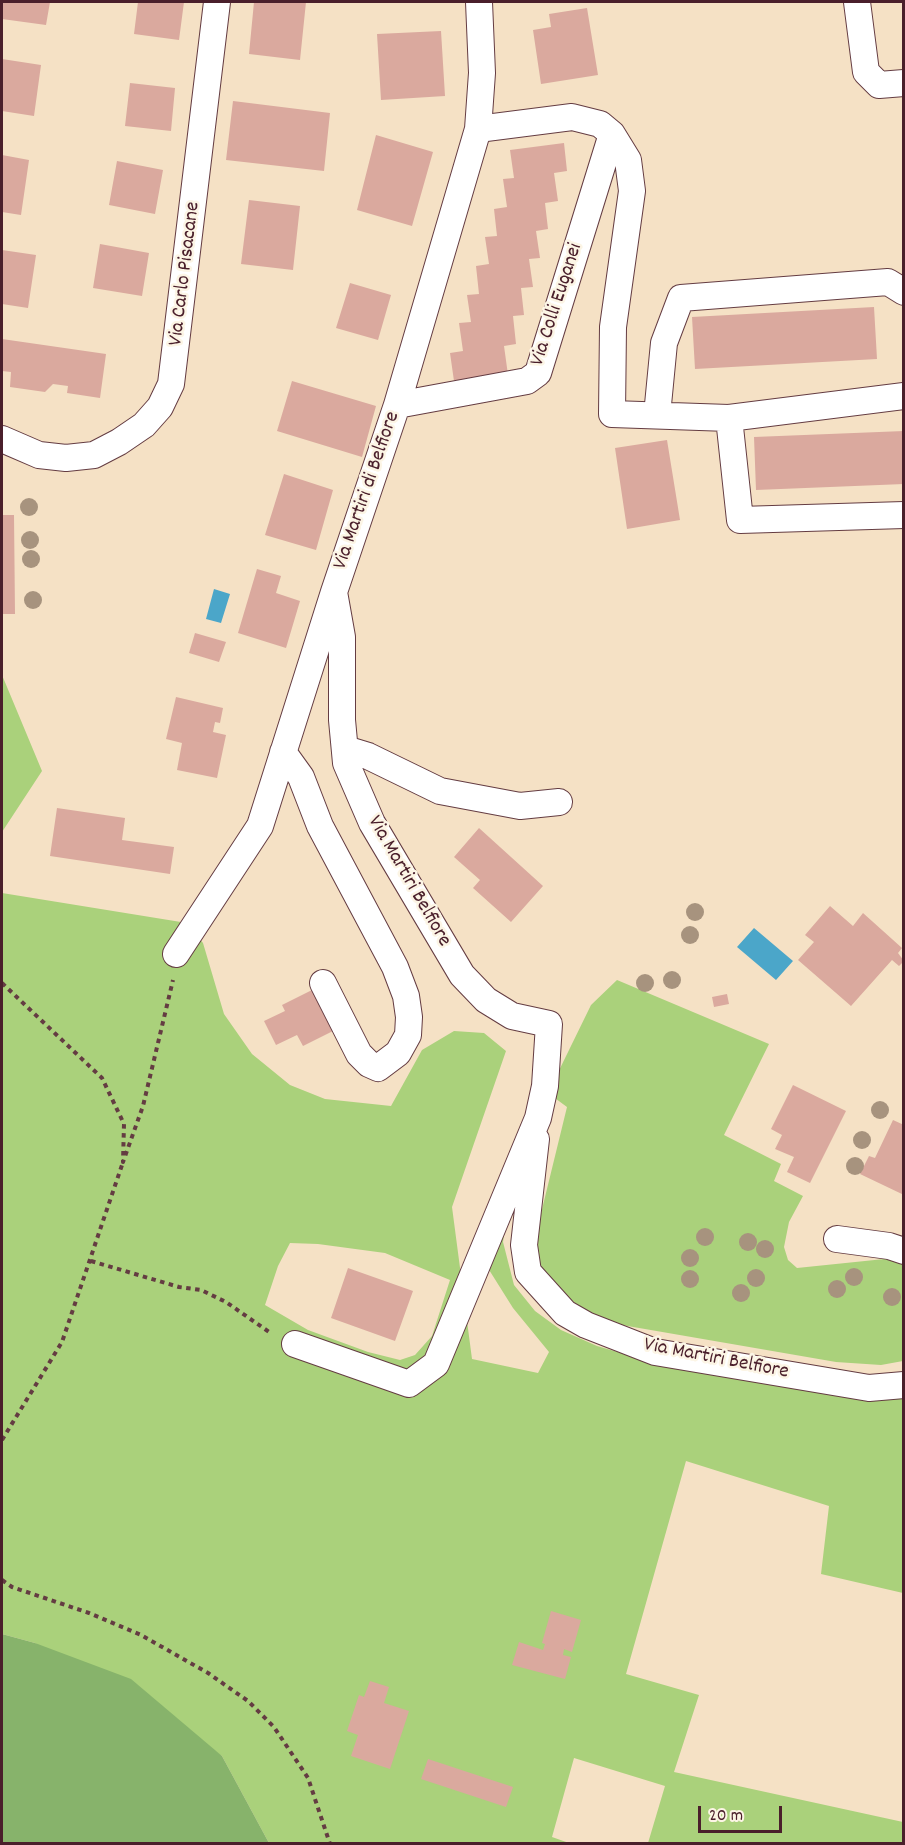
<!DOCTYPE html>
<html>
<head>
<meta charset="utf-8">
<style>
	body { margin:0 }
	#map { position:relative; width:905px; height:1845px; overflow:hidden; background:#f5e1c5; font-family:Dekko,sans-serif }
	canvas { display:block }
	.frame { position:absolute; inset:0; border:3px solid #4a1f2b; pointer-events:none }
	.scale { position:absolute; left:698px; top:1806px; width:84px; height:27px; box-sizing:border-box; border:3px solid #4a1f2b; border-top:0; padding-left:8px; font-size:18px; line-height:21px; white-space:nowrap; color:#4a1f2b; -webkit-text-stroke:4px #fcf5e5; paint-order:stroke }
</style>
</head>
<body>
<div id="map">
<canvas width="905" height="1845"></canvas>
<div class="frame"></div>
<div class="scale">20 m</div>
</div>
<script>
const context = document.querySelector('canvas').getContext('2d');
context.lineJoin = 'round';
function fill(path, color) { context.fillStyle = color; context.fill(path, 'evenodd'); }
const shape = rows => new Path2D(rows.map(r => 'M' + r).join(''));
function trace(path, color, width, dash) { context.strokeStyle = color; context.lineWidth = width; context.lineCap = dash ? 'butt' : 'round'; context.setLineDash(dash || []); context.stroke(path); }
function write(font, color, halo, rows, align = 'center') {
  context.font = font + ' Dekko,sans-serif'; context.lineWidth = 5; context.setLineDash([]); context.textBaseline = 'middle'; context.strokeStyle = halo; context.fillStyle = color; for (const [text, x, y, turn = 0] of rows) {
    context.save(); context.translate(x, y); context.rotate((+turn || 0) * Math.PI / 180); context.textAlign = isNaN(turn) ? turn : align; if (halo) context.strokeText(text, 0, 0); context.fillText(text, 0, 0); context.restore();
  }
}
const green = shape([
	[2,675,42,771,2,832],
	[2,893,187,923,203,943,224,1014,252,1054,290,1085,325,1099,391,1106,422,1050,454,1031,484,1033,506,1051,452,1207,472,1359,538,1373,549,1352,513,1308,486,1265,509,1201,503,1242,514,1285,535,1311,561,1330,597,1346,642,1359,903,1393,903,1593,821,1574,829,1506,686,1461,626,1674,699,1695,674,1772,903,1822,903,1843,648,1843,665,1786,574,1758,552,1837,569,1843,269,1843,222,1756,35,1643,2,1634],
	[290,1243,318,1244,385,1253,450,1280,432,1336,415,1355,400,1360,368,1352,308,1330,265,1305,278,1266],
	[617,980,769,1044,724,1135,781,1164,774,1181,803,1196,789,1222,784,1247,788,1260,797,1268,894,1258,903,1260,903,1361,881,1365,836,1362,616,1324,585,1310,558,1291,537,1262,535,1238,567,1107,548,1093,591,1005]
]);
const forest = shape([
	[2,1634,35,1643,131,1679,222,1756,269,1843,2,1843]
]);
const water = shape([
	[214,589,230,594,221,623,206,619],
	[754,928,793,961,776,980,737,947]
]);
const building = shape([
	[2,2,50,2,46,25,2,19],
	[138,2,184,2,179,40,134,34],
	[254,2,306,2,300,60,249,54],
	[587,8,598,75,541,84,533,30,551,27,549,14],
	[441,31,445,96,381,100,377,34],
	[2,59,41,65,34,116,2,111],
	[130,83,175,88,171,131,125,126],
	[233,101,330,113,324,171,226,160],
	[376,135,433,152,412,226,357,210],
	[564,143,567,171,554,173,558,201,545,203,548,229,536,231,540,258,529,259,533,287,521,288,524,315,513,316,516,344,504,346,508,375,454,381,450,353,463,351,459,323,471,322,467,295,479,294,476,266,489,264,485,237,497,236,494,209,507,207,503,179,514,178,510,150],
	[2,155,29,160,21,215,2,212],
	[117,161,163,170,155,214,109,205],
	[249,200,300,206,293,270,241,264],
	[100,244,149,253,142,296,93,288],
	[2,250,36,255,28,308,2,304],
	[350,283,391,295,378,340,336,328],
	[874,307,877,359,695,369,692,317],
	[2,339,106,354,100,398,67,393,68,386,53,384,45,392,10,387,11,372,2,371],
	[292,381,376,406,362,457,277,431],
	[904,431,904,484,756,490,754,437],
	[667,440,680,520,627,529,615,448],
	[284,474,333,490,316,550,265,535],
	[2,515,14,515,15,614,2,614],
	[257,569,281,576,276,593,300,601,286,648,238,633],
	[195,633,226,642,219,662,189,653],
	[176,697,223,708,220,723,215,722,213,732,226,735,217,778,177,770,182,743,166,739],
	[57,808,125,818,122,840,174,847,170,874,50,856],
	[479,828,543,886,511,922,473,888,480,880,454,857],
	[830,906,853,926,863,913,902,948,898,953,904,961,899,966,892,960,851,1006,798,960,814,942,805,935],
	[314,989,333,1031,303,1046,297,1035,276,1045,264,1021,285,1011,282,1005],
	[727,994,729,1004,714,1007,712,997],
	[793,1085,846,1111,810,1183,787,1172,794,1157,775,1149,782,1135,771,1129],
	[893,1120,904,1125,904,1195,860,1174,869,1156,875,1158],
	[348,1268,413,1291,395,1341,331,1318],
	[551,1611,581,1620,572,1652,564,1649,563,1655,571,1657,565,1679,512,1665,519,1642,543,1650,545,1644,542,1643],
	[370,1681,389,1687,384,1703,409,1711,390,1769,351,1756,358,1735,347,1731,359,1695,364,1697],
	[428,1759,513,1787,506,1807,421,1779]
]);
const path = shape([
	[2,983,102,1078,124,1124,123,1162,143,1106,173,980],
	[91,1261,179,1287,201,1290,226,1302,272,1334],
	[2,1440,62,1342,123,1162],
	[2,1580,12,1587,89,1613,141,1635,208,1673,248,1701,274,1727,308,1778,330,1844]
]);
const minor = shape([
	[857,2,866,72,879,85,904,83],
	[478,129,572,117,600,124,612,134,628,160,632,191,613,327,612,414,729,418,904,396],
	[397,405,527,381,538,373,612,134],
	[657,415,664,343,681,298,888,282,904,292],
	[729,418,740,520,904,515],
	[2,439,39,455,66,458,94,455,119,442,144,425,160,407,171,384,217,2],
	[345,749,368,756,440,791,520,806,559,802],
	[283,752,301,777,320,826,395,967,406,996,409,1017,408,1035,398,1053,378,1068,369,1064,359,1054,323,983],
	[176,954,260,826,334,592,397,405,478,129,482,73,479,2],
	[536,1139,524,1245,528,1272,565,1313,586,1325,655,1352,869,1388,904,1385],
	[837,1239,889,1246,904,1251],
	[295,1344,409,1384,436,1364,538,1118,545,1086,549,1024,512,1016,486,1000,462,975,372,823,346,763,342,720,342,637,334,592]
]);
const trees = [
	[29,507],
	[30,540],
	[31,559],
	[33,600],
	[695,912],
	[690,935],
	[672,980],
	[645,983],
	[880,1110],
	[862,1140],
	[855,1166],
	[705,1237],
	[748,1242],
	[765,1249],
	[690,1258],
	[854,1277],
	[756,1278],
	[690,1279],
	[837,1289],
	[741,1293],
	[892,1297]
];
const streetNames = [
	["Via Carlo Pisacane",186,274,-83],
	["Via Colli Euganei",558,305,-72],
	["Via Martiri di Belfiore",368,491,-71],
	["Via Martiri Belfiore",408,882,60],
	["Via Martiri Belfiore",716,1360,11]
];
fill(green, '#aad17b');
fill(forest, '#87b36b');
fill(water, '#4ba6c9');
fill(building, '#daa99e');
trace(minor, '#643c42', 28);
trace(path, '#643c42', 4, [4.5, 4.5]);
trace(minor, '#fff', 26);
context.fillStyle = '#a7937e';
for (const [x, y] of trees) { context.beginPath(); context.arc(x, y, 9, 0, 2 * Math.PI); context.fill(); }
write('21px', '#4a1f2b', '#fcf5e5', streetNames);
</script>
</body>
</html>
